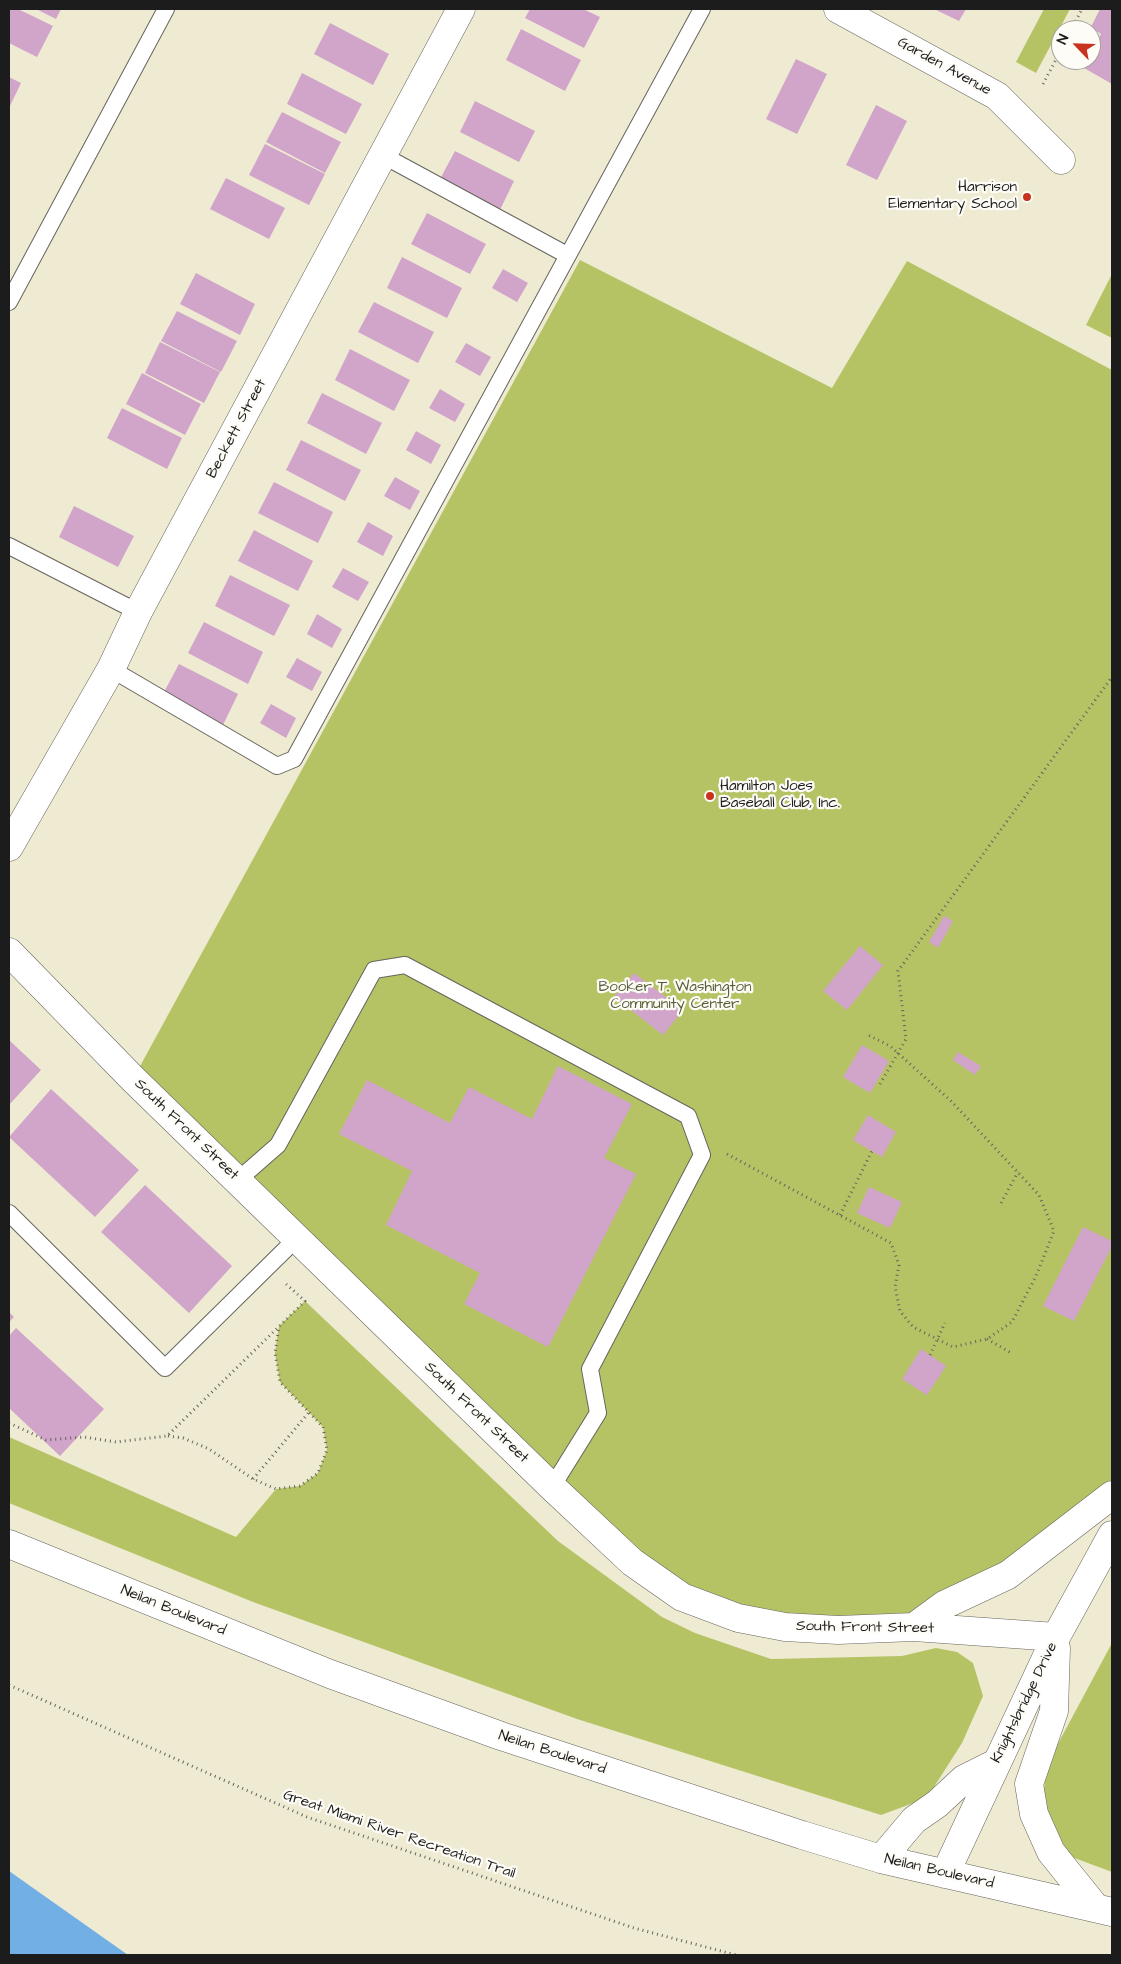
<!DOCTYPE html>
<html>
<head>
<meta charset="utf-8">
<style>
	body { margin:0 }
	#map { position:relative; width:1121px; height:1964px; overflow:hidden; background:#efebd3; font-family:"Architects Daughter",sans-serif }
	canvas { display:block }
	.frame { position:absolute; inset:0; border:10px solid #1c1c1c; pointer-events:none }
	.north { position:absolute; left:1051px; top:20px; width:50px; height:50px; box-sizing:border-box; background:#fdfcf7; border:1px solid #a3a29f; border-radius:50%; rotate:294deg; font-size:14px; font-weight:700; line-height:20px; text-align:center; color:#1c1c1c }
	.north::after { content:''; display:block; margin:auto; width:18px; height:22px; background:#c8321e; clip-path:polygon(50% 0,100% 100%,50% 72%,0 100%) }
</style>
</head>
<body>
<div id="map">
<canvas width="1121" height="1964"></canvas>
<div class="frame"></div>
<div class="north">N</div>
</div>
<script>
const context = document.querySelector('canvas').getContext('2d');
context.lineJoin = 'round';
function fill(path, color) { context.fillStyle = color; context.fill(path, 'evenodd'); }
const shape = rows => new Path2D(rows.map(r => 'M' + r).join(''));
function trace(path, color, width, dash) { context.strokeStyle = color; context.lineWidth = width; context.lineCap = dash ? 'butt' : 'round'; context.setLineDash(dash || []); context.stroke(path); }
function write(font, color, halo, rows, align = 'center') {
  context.font = font + ' "Architects Daughter",sans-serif'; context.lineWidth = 4.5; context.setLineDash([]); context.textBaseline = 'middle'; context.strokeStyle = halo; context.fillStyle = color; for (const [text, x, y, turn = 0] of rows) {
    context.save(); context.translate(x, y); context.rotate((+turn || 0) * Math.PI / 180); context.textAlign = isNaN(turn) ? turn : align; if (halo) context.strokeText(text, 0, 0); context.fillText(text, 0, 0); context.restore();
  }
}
const green = shape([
	[1044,9,1070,9,1036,73,1016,62],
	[580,260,832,388,907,261,1112,370,1112,1495,914,1627,838,1630,682,1597,133,1079],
	[1112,274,1112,338,1086,325],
	[305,1301,558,1541,662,1617,695,1633,771,1659,902,1656,936,1648,957,1652,973,1663,983,1696,962,1743,927,1798,881,1815,577,1719,253,1602,9,1503,9,1437,236,1537,276,1489,300,1486,318,1473,327,1450,323,1427,280,1382,275,1353,279,1326],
	[1112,1643,1112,1872,1069,1856,1043,1804,1046,1766]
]);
const water = shape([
	[9,1871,128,1955,9,1955]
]);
const building = shape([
	[9,9,18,9,53,26,37,57,9,43],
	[36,9,61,9,56,19],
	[530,9,583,9,600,17,584,48,525,18],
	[934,9,966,9,959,21],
	[1100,9,1112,9,1112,84,1084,68,1088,60,1091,60,1091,54,1101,34,1091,27],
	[330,23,389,54,373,85,314,54],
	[521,29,581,60,565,91,506,60],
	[796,59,827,74,797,134,766,119],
	[302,73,362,104,346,134,287,104],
	[9,77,21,83,9,108],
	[475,101,535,131,519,162,460,132],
	[876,105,907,121,877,180,846,165],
	[282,112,341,142,325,173,266,142],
	[265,144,325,174,309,205,249,175],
	[455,151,514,181,499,212,439,181],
	[226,178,285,208,269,239,210,209],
	[427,213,486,244,470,274,411,244],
	[402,257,462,288,447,318,387,288],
	[503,269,528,283,517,302,492,288],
	[196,273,255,304,240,335,180,304],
	[374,302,434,332,418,363,358,332],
	[177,311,237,341,221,372,161,341],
	[160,342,220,372,204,403,145,373],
	[466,343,491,357,480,376,455,362],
	[350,349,410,380,394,411,335,380],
	[142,373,201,404,185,435,126,404],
	[440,389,465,404,455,422,429,408],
	[322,393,382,423,366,454,307,423],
	[122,408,182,438,167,469,107,438],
	[416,431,441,445,431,464,406,450],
	[301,440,361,470,345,501,286,470],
	[395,477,420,491,410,510,384,496],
	[274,482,333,512,318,543,258,513],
	[74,506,134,536,118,567,59,537],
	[368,522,393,536,383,556,357,542],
	[254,530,313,561,298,591,238,561],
	[343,568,369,582,358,601,332,587],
	[230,575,290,605,274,636,215,606],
	[317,614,342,629,332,648,307,634],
	[204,622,263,652,248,684,188,653],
	[297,658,322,672,312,691,286,677],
	[179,664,238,694,223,725,163,694],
	[271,704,296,718,286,738,260,723],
	[944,916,953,921,938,948,929,942],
	[860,946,883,965,847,1010,823,991],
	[634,973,683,1010,663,1035,614,997],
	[9,1040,41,1070,9,1105],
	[862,1045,889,1061,870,1093,843,1077],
	[958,1052,981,1066,975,1075,953,1060],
	[558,1066,632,1104,604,1158,636,1174,548,1347,464,1304,480,1273,386,1225,412,1171,339,1134,367,1080,450,1123,469,1087,532,1119],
	[51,1089,139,1170,95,1217,9,1137],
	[868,1115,896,1132,882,1157,853,1140],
	[145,1185,232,1266,189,1313,101,1232],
	[869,1187,902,1202,890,1228,857,1213],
	[1083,1227,1112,1241,1112,1246,1074,1321,1043,1306],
	[9,1312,14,1317,9,1322],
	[16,1328,104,1409,60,1456,9,1408,9,1336],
	[921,1349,946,1366,927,1395,902,1379]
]);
const path = shape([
	[1071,30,1082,9],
	[1043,84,1061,50],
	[880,1084,906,1039,898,971,1112,677],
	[727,1154,891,1243,899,1265,895,1287,900,1311,913,1327,953,1347,987,1339,1012,1322,1036,1276,1054,1231,1039,1195,951,1101,890,1046,866,1034],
	[1001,1203,1018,1172],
	[840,1215,872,1151],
	[987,1339,1013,1354],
	[930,1355,945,1323],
	[9,1423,46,1440,84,1437,116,1442,167,1436,305,1301,285,1283],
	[168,1436,183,1438,209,1449,253,1479,276,1489,300,1486,318,1473,327,1450,323,1427,280,1382,275,1353,279,1326],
	[253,1479,310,1411],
	[9,1685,307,1817,634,1928,736,1955]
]);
const lane = shape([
	[384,156,567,255],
	[9,302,166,9],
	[9,546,138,612],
	[111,669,277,766,294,759,702,9],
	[238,1180,278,1145,374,970,405,965,688,1116,702,1155,590,1369,598,1413,552,1487],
	[9,1213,165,1368,297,1238]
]);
const street = shape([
	[838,9,997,96,1061,160],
	[9,847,111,669,138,612,461,9]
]);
const secondary = shape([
	[9,952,133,1079,552,1487,632,1562,682,1597,738,1618,785,1627,838,1630,914,1627,1056,1637],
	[9,1544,330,1674,501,1736,802,1835,881,1859,1112,1912],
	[914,1627,944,1605,1008,1575,1112,1495],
	[1056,1648,1054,1711,1029,1784,1034,1814,1051,1852,1096,1908],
	[881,1859,914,1820,937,1804,964,1779,996,1763],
	[945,1874,1056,1637,1112,1535]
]);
const markers = [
	[1027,197,5,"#c8321e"],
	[710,796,5,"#c8321e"]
];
const streetNames = [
	["Garden Avenue",944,67,29],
	["Beckett Street",237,429,-62],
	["South Front Street",186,1130,44],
	["South Front Street",476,1413,44],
	["Neilan Boulevard",173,1611,22],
	["South Front Street",865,1628,1],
	["Knightsbridge Drive",1025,1703,-64],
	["Neilan Boulevard",552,1753,18],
	["Great Miami River Recreation Trail",399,1835,19],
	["Neilan Boulevard",939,1872,13]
];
const poiNames = [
	["Harrison",1017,188],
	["Elementary School",1017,205],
	["Hamilton Joes",720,787,"left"],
	["Baseball Club, Inc.",720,804,"left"]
];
const parkNames = [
	["Booker T. Washington",675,988],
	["Community Center",675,1005]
];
fill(green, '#b6c365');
fill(water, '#71afe4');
fill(building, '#d1a4ca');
trace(lane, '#66645c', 18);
trace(street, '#66645c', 29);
trace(secondary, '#66645c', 29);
trace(path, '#66645c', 3, [1, 4]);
trace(lane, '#fff', 16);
trace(street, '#fff', 28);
trace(secondary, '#fff', 28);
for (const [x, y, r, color] of markers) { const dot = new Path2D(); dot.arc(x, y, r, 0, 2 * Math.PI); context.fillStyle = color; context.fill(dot); trace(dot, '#fdfcf7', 2); }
write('15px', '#1c1c1c', '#fdfcf7', streetNames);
write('15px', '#1c1c1c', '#fdfcf7', poiNames, 'right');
write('15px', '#5a5f39', '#fdfcf7', parkNames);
</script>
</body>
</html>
